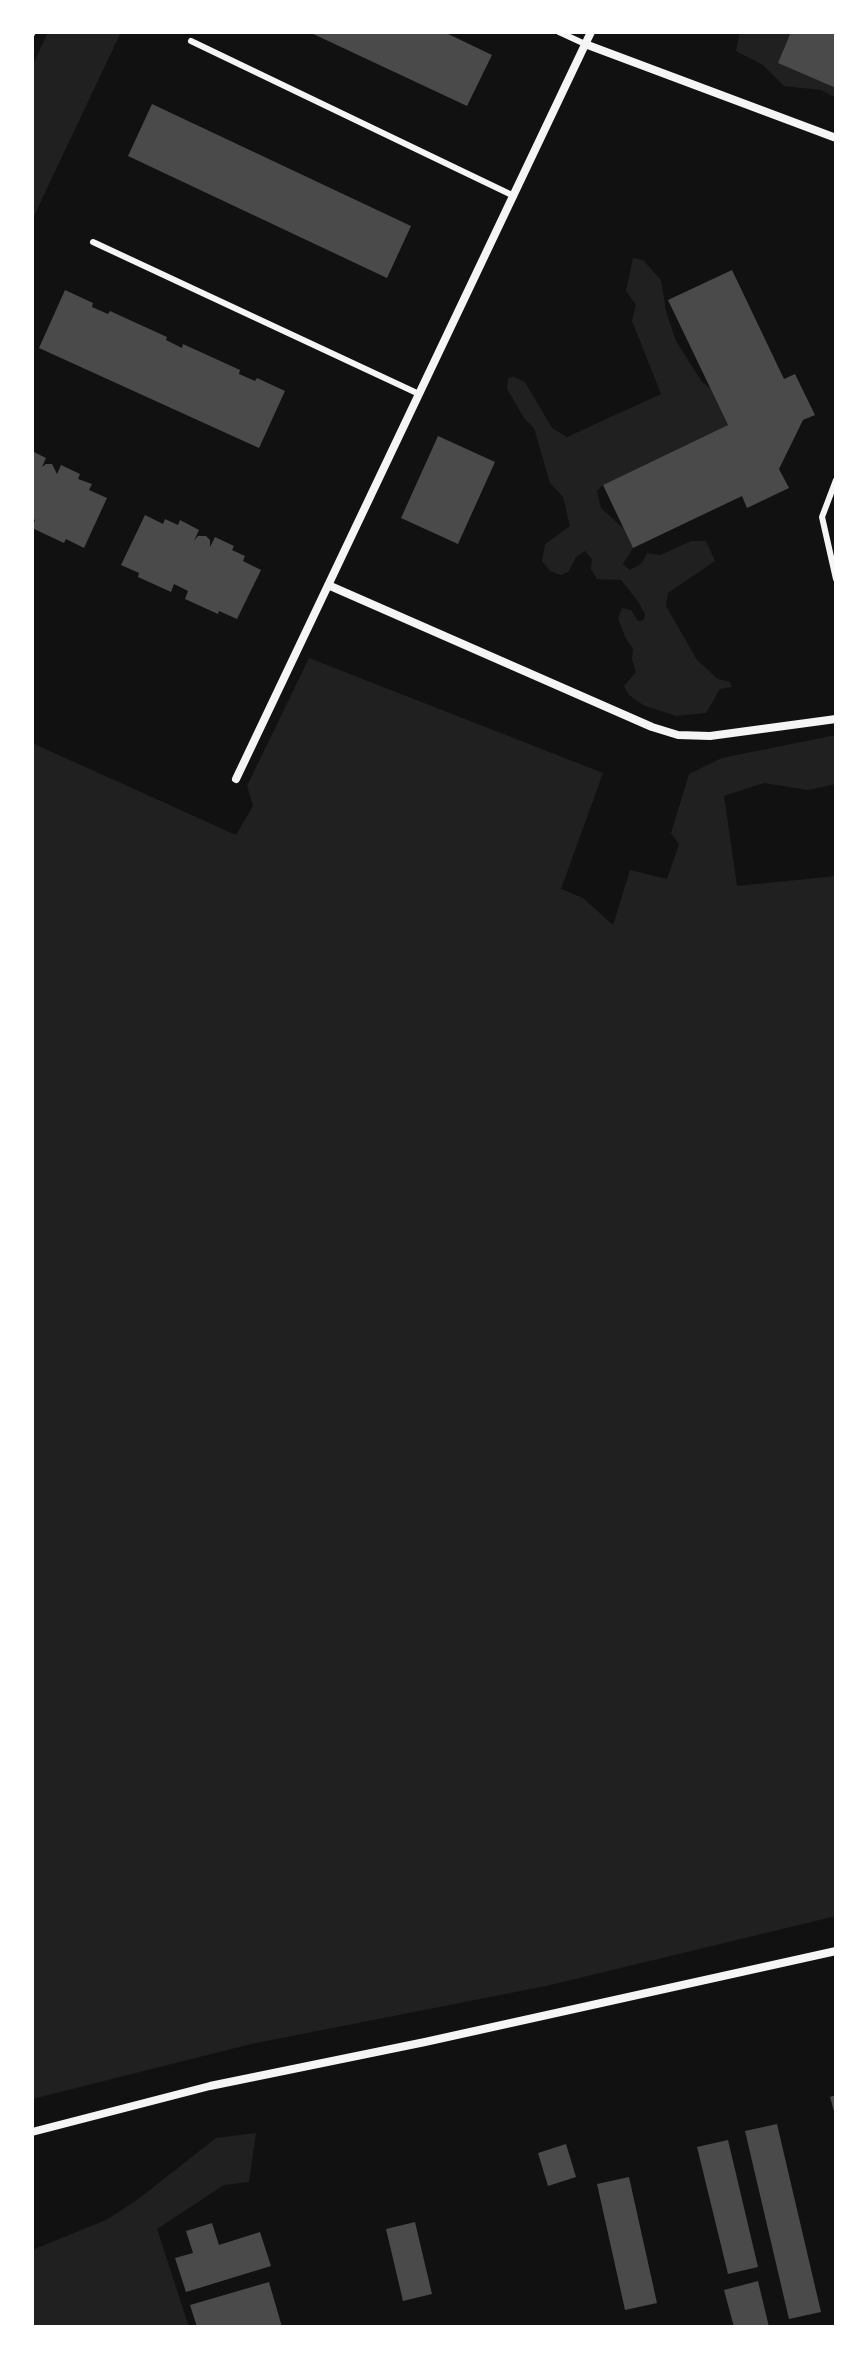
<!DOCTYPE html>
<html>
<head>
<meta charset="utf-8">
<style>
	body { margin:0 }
	#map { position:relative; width:868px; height:2359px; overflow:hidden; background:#111; font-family:Figtree,sans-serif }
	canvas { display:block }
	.frame { position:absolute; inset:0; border:34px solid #fff; pointer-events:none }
</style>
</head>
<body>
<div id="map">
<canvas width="868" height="2359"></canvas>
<div class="frame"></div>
</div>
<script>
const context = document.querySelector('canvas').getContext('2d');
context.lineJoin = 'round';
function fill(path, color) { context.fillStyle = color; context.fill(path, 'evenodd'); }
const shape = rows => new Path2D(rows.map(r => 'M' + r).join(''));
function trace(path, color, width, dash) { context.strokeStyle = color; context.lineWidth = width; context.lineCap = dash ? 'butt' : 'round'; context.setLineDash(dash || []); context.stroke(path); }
const green = shape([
	[48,32,121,32,32,220,32,67],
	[740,32,836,32,836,98,821,90,784,86,763,65,736,51],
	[633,258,643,260,661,280,666,311,676,341,702,382,710,388,728,425,603,485,597,491,601,508,623,528,633,548,623,564,630,570,642,563,647,553,660,555,691,541,706,541,715,561,668,593,666,606,697,660,718,679,730,682,732,687,720,689,706,713,676,716,643,705,629,695,624,686,636,672,632,659,633,649,625,637,618,618,622,608,631,610,638,621,644,620,645,614,637,600,621,580,597,579,591,569,592,559,585,551,576,557,569,571,561,575,550,571,542,561,545,544,570,526,563,497,550,483,534,428,524,418,507,389,508,378,514,377,525,382,552,428,567,437,661,394,632,321,636,305,626,291],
	[309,658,603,773,561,889,583,898,613,925,630,870,667,879,679,844,671,833,689,774,722,758,836,735,836,784,808,790,764,783,724,796,737,886,836,876,836,1916,546,1986,251,2044,32,2099,32,743,236,835,253,806,247,786],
	[256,2133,249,2182,224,2185,157,2229,189,2327,32,2327,32,2250,106,2220,137,2200,216,2138]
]);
const building = shape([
	[309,32,444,32,492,55,467,106],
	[791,32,836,32,836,88,778,63],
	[152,104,411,226,387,278,128,156],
	[732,270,784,379,795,374,815,415,803,420,779,469,789,488,747,508,742,496,633,548,603,485,728,425,668,300],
	[65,290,93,303,92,307,108,314,110,311,167,337,166,340,182,348,183,344,240,370,239,374,255,381,257,378,285,391,259,448,39,348],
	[438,436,495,462,458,544,401,518],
	[32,451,46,458,42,467,46,464,52,464,57,474,61,465,80,474,78,479,92,484,89,490,107,498,84,548,66,539,64,543,32,528,35,520,32,518],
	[145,515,163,524,165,519,178,525,180,520,199,530,194,541,198,536,206,536,210,540,210,547,215,537,234,546,232,550,245,556,243,561,261,570,237,619,219,611,218,614,185,599,188,591,174,584,171,592,138,577,139,573,121,565],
	[836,2095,836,2115,835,2115,830,2097],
	[777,2124,821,2312,789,2319,745,2131],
	[728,2140,758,2267,728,2274,697,2147],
	[566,2144,576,2177,548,2186,538,2153],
	[629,2177,657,2303,625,2310,597,2184],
	[415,2222,432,2294,403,2301,386,2229],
	[212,2223,219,2245,260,2232,271,2266,186,2292,175,2258,193,2253,186,2231],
	[758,2281,769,2327,734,2327,724,2290],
	[269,2282,282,2327,197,2327,190,2305]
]);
const service = shape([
	[559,32,585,44],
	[32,34,33,32],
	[191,41,514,196],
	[93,242,419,394],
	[836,480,822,517,836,579]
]);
const minor = shape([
	[585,44,836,138],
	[328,585,652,727,678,735,710,736,836,719],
	[236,779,591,32],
	[32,2132,210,2086,425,2042,836,1951]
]);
fill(green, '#202020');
fill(building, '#4a4a4a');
trace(service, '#f5f5f5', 6);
trace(minor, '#f5f5f5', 8);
</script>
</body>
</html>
